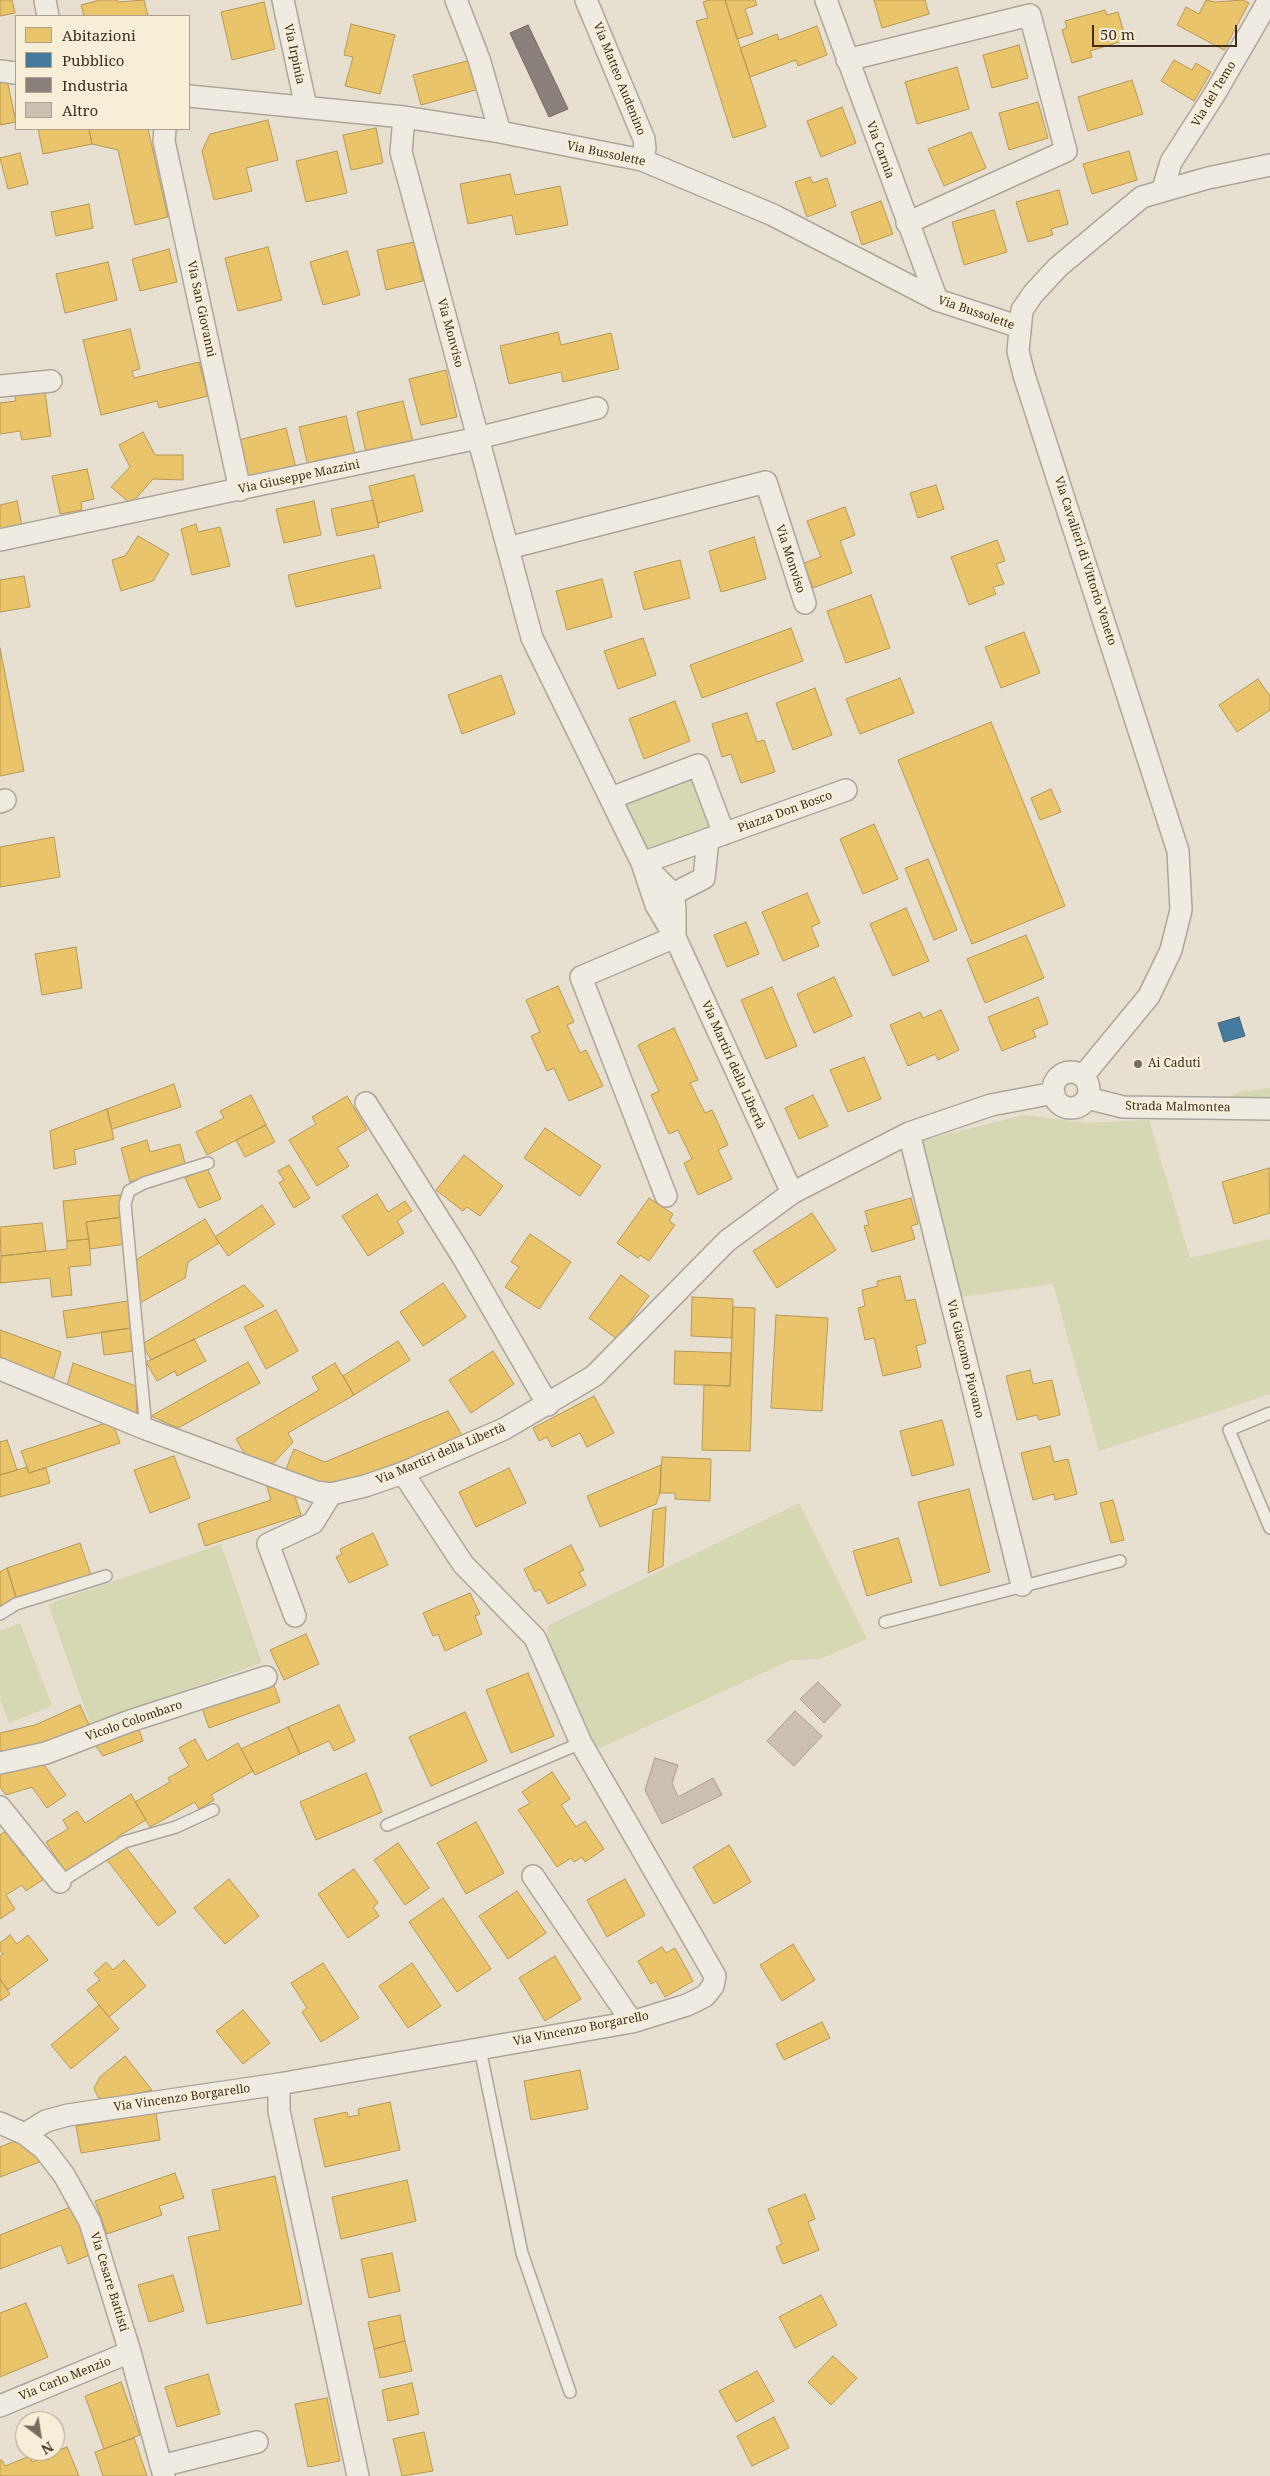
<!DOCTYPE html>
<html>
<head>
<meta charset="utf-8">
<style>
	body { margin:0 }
	#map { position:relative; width:1270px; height:2476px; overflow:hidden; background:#e7e0d1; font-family:"Noto Serif",serif }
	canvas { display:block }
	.legend { position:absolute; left:15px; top:15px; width:175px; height:115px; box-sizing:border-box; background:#f7eed8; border:1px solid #ada18e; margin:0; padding:6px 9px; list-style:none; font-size:15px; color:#3d2e20 }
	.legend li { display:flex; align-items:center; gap:10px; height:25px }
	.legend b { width:25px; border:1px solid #ada18e }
	.north { position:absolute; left:15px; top:2411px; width:50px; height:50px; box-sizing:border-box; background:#f7eed8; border:1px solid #ada18e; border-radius:50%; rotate:149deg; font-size:14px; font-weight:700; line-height:20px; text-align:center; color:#3d2e20 }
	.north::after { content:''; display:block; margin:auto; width:18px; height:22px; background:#786c5e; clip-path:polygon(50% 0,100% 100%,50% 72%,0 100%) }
	.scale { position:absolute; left:1092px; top:25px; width:145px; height:22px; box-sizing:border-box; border:2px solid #3d2e20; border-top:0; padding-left:6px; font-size:15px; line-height:18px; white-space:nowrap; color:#3d2e20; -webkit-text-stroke:4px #f7eed8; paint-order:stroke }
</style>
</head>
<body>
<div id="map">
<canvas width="1270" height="2476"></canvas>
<ul class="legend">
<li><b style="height:14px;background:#e9c46a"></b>Abitazioni</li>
<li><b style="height:14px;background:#457b9d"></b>Pubblico</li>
<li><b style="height:14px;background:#8a817c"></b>Industria</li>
<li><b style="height:14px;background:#cbbfb2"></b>Altro</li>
</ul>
<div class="north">N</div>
<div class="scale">50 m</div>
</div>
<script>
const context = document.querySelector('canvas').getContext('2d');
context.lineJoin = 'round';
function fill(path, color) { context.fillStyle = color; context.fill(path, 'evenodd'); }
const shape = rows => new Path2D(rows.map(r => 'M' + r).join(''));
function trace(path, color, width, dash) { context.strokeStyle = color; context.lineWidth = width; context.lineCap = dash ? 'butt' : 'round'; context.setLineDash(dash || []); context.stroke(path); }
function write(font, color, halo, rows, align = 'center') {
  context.font = font + ' "Noto Serif",serif'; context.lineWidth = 5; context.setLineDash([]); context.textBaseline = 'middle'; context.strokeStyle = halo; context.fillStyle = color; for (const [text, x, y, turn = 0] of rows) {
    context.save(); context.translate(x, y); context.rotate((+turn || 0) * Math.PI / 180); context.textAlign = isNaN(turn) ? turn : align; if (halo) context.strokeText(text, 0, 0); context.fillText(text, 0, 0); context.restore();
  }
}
const green = shape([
	[698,765,724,834,642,863,611,798],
	[1270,1088,1270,1102,1226,1098,1239,1092],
	[1024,1115,1086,1123,1149,1120,1190,1258,1270,1239,1270,1394,1099,1451,1053,1284,960,1297,920,1141],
	[799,1503,867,1639,820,1659,791,1660,600,1748,592,1743,545,1645,549,1625],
	[221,1544,262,1663,90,1723,48,1604],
	[20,1623,52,1706,9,1723,0,1700,0,1631]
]);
const homes = shape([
	[0,0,12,0,15,13,0,16,0,0],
	[100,0,117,0,118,2,144,0,148,16,84,16,81,5,100,0],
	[709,0,725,0,766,127,733,138,696,21,708,18,703,2,709,0],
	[725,0,755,0,757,5,745,9,753,34,737,39,725,0],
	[874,0,925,0,929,14,882,28,874,0],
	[1206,0,1215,2,1243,0,1249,3,1224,50,1177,25,1186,7,1199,14,1206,0],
	[264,2,275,49,232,60,221,12,264,2],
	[1105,10,1107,15,1118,12,1126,40,1090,51,1092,57,1072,63,1062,30,1067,28,1065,21,1105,10],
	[351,24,395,35,380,94,345,86,353,57,344,55,351,24],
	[817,26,827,55,798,66,796,60,750,77,740,48,777,34,779,40,817,26],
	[1019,45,1028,78,992,88,983,55,1019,45],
	[471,60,479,89,421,105,413,75,471,60],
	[1174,60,1192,70,1196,63,1211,72,1194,101,1161,81,1174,60],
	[957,67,969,109,917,124,905,82,957,67],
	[0,79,7,80,16,122,0,125,0,79],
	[1132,80,1143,114,1088,131,1078,97,1132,80],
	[1038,102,1048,138,1009,150,999,113,1038,102],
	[842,107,856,143,821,157,807,121,842,107],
	[268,120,278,160,246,168,252,191,214,200,202,151,210,134,268,120],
	[376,128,383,163,351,170,343,135,376,128],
	[38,129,89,129,92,144,43,154,38,129],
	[89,129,148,129,168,217,135,225,118,150,92,144,89,129],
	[971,132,986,168,944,186,928,149,971,132],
	[337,151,347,193,306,202,296,161,337,151],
	[1129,151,1137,180,1092,194,1083,164,1129,151],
	[20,153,28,184,8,189,0,158,20,153],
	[510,174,515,195,560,186,568,225,516,235,512,215,468,224,460,184,510,174],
	[810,177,813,183,827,178,836,206,807,217,795,182,810,177],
	[1059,190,1068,224,1051,229,1053,235,1028,242,1016,202,1059,190],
	[881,201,893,234,862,245,851,212,881,201],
	[89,204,93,228,56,236,51,212,89,204],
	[994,210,1007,252,964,265,952,222,994,210],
	[414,242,423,281,386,290,377,250,414,242],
	[268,247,282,300,238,311,225,258,268,247],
	[169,249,177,282,140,291,132,259,169,249],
	[347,251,360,295,323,305,310,262,347,251],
	[108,262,117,300,65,313,56,274,108,262],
	[130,329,140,369,132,371,134,378,199,362,208,396,159,408,157,401,101,415,83,340,130,329],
	[558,332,561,345,611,333,619,369,563,382,561,372,509,384,500,346,558,332],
	[446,370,457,417,421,425,409,379,446,370],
	[45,392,51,436,22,440,20,431,0,434,0,403,16,401,15,396,45,392],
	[403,401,414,446,367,457,357,412,403,401],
	[346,416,356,459,309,470,299,427,346,416],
	[286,428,297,472,249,483,239,440,286,428],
	[143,432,155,455,183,455,183,480,153,479,131,504,111,487,130,467,119,445,143,432],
	[87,469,94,499,81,502,82,510,60,514,52,476,87,469],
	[414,475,423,511,378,523,369,486,414,475],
	[936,485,944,509,918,518,910,493,936,485],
	[373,500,379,527,337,536,331,509,373,500],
	[17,501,23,531,0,536,0,505,17,501],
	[314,501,321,535,284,543,276,509,314,501],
	[845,507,855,535,840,541,852,573,813,588,804,563,821,557,807,521,845,507],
	[196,524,198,532,220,527,230,566,192,575,181,529,196,524],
	[138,536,169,554,153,581,121,591,112,560,125,556,138,536],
	[754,537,766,579,721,592,709,551,754,537],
	[997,540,1005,561,996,564,1004,584,993,587,996,594,969,605,951,557,997,540],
	[374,555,381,588,296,607,288,575,374,555],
	[680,560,690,598,644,610,634,572,680,560],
	[24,576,30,607,0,612,0,580,24,576],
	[602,579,612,617,567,630,556,591,602,579],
	[871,595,890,648,846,663,827,611,871,595],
	[791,628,803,661,702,698,690,665,791,628],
	[1024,632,1040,673,1001,688,985,647,1024,632],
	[643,638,656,675,618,689,604,651,643,638],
	[0,648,24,771,0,776,0,648],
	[501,675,515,714,462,734,448,695,501,675],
	[900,678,914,713,860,734,846,699,900,678],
	[1258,679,1270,696,1270,710,1237,732,1219,705,1258,679],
	[815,688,832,735,793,750,776,703,815,688],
	[675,701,690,741,644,759,629,719,675,701],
	[747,713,757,742,764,740,775,772,741,783,731,754,722,757,712,724,747,713],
	[991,722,1065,906,972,944,898,760,991,722],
	[1051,789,1061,812,1040,820,1031,798,1051,789],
	[874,824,898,879,863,894,840,839,874,824],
	[54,837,60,877,0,887,0,847,54,837],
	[928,859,957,930,934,940,905,868,928,859],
	[807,893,820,923,811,927,819,946,783,961,762,912,807,893],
	[906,908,929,961,893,976,870,924,906,908],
	[746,922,759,954,727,967,714,935,746,922],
	[1026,935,1044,978,985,1003,967,959,1026,935],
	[76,947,82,988,42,995,35,954,76,947],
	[834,977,852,1016,814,1033,797,994,834,977],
	[558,986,574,1022,567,1025,580,1053,586,1050,603,1086,569,1101,554,1068,547,1071,531,1036,540,1032,526,1000,558,986],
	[772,987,797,1046,766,1059,741,1000,772,987],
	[1038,997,1048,1024,1033,1030,1036,1037,1002,1051,988,1017,1038,997],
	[941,1010,959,1050,938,1060,935,1054,908,1066,890,1025,920,1012,923,1018,941,1010],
	[674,1028,698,1080,690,1083,705,1113,712,1110,728,1145,718,1150,732,1179,698,1195,684,1163,692,1159,678,1130,669,1134,651,1095,659,1091,638,1045,674,1028],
	[864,1057,881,1099,848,1112,830,1070,864,1057],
	[174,1084,181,1107,112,1129,107,1109,174,1084],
	[251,1095,266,1125,207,1155,196,1132,224,1118,220,1111,251,1095],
	[813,1095,828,1126,799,1139,785,1108,813,1095],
	[347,1096,367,1130,337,1148,349,1166,317,1186,289,1140,316,1124,312,1117,347,1096],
	[107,1109,114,1139,74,1150,76,1164,54,1169,50,1131,107,1109],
	[266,1125,275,1142,245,1157,236,1140,266,1125],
	[545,1128,601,1166,580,1196,524,1158,545,1128],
	[147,1140,150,1152,180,1144,186,1167,130,1182,121,1148,147,1140],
	[464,1155,503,1186,480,1216,467,1207,463,1211,436,1190,464,1155],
	[289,1165,310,1198,294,1208,279,1183,284,1180,278,1171,289,1165],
	[207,1168,221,1199,199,1208,185,1178,207,1168],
	[1269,1168,1270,1213,1234,1224,1222,1182,1269,1168],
	[377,1194,388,1212,405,1201,412,1211,397,1221,404,1233,368,1256,342,1216,377,1194],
	[120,1195,123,1217,86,1222,89,1239,67,1241,63,1201,120,1195],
	[649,1198,673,1214,669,1221,675,1225,649,1261,640,1255,638,1258,617,1243,649,1198],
	[911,1198,918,1224,911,1226,915,1239,872,1252,864,1226,869,1225,865,1211,911,1198],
	[262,1205,275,1224,228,1256,215,1237,262,1205],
	[812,1213,836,1250,777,1288,753,1251,812,1213],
	[123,1217,126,1244,90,1249,86,1222,123,1217],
	[205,1219,219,1243,188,1262,185,1278,140,1303,134,1261,205,1219],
	[42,1223,46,1251,1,1256,0,1227,42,1223],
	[530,1234,571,1262,539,1309,505,1287,519,1267,511,1262,530,1234],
	[89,1239,91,1265,69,1267,72,1295,52,1297,50,1278,0,1283,1,1256,67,1249,67,1241,89,1239],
	[621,1275,649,1296,617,1339,589,1318,621,1275],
	[900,1276,906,1301,915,1299,926,1343,916,1346,921,1367,883,1376,874,1338,865,1340,858,1308,865,1306,862,1290,878,1286,877,1281,900,1276],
	[443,1283,466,1317,423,1346,400,1312,443,1283],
	[244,1285,264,1306,151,1360,142,1344,244,1285],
	[692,1297,733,1299,732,1338,691,1336,692,1297],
	[128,1301,131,1328,67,1338,63,1311,128,1301],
	[733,1307,755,1308,750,1451,702,1450,704,1385,730,1386,733,1307],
	[276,1310,298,1351,266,1369,244,1327,276,1310],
	[776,1315,828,1318,822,1411,771,1408,776,1315],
	[131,1328,134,1351,104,1355,101,1332,131,1328],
	[0,1330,61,1352,53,1380,0,1360,0,1330],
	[194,1339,206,1361,177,1376,175,1371,157,1381,146,1362,194,1339],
	[398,1341,410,1360,354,1395,343,1376,398,1341],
	[493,1351,514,1384,471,1413,449,1380,493,1351],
	[675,1351,731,1353,730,1386,674,1384,675,1351],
	[248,1362,260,1383,178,1428,151,1416,248,1362],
	[73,1363,136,1386,137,1415,67,1386,73,1363],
	[335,1363,354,1395,288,1433,293,1442,271,1466,246,1456,236,1439,319,1390,312,1377,335,1363],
	[1030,1370,1033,1384,1052,1380,1060,1415,1039,1420,1037,1415,1017,1420,1006,1376,1030,1370],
	[594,1396,614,1433,587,1447,580,1433,552,1447,547,1437,539,1441,533,1428,594,1396],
	[448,1411,463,1437,333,1488,286,1469,294,1449,325,1462,448,1411],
	[942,1420,954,1465,912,1476,900,1431,942,1420],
	[112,1421,120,1443,29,1473,21,1451,112,1421],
	[7,1440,17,1470,0,1475,0,1442,7,1440],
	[1050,1446,1054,1462,1068,1459,1077,1494,1055,1500,1054,1494,1033,1500,1021,1453,1050,1446],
	[174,1456,190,1498,150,1513,134,1470,174,1456],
	[662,1457,711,1459,710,1501,675,1499,675,1493,660,1493,662,1457],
	[661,1465,660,1493,656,1504,600,1527,587,1496,661,1465],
	[27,1467,29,1473,46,1468,50,1483,0,1497,0,1475,27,1467],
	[509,1468,526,1503,476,1527,459,1492,509,1468],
	[266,1484,293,1490,301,1515,205,1546,198,1524,271,1500,266,1484],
	[969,1489,990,1572,940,1586,918,1502,969,1489],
	[1113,1500,1124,1540,1111,1543,1100,1503,1113,1500],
	[666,1507,663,1566,648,1573,653,1510,666,1507],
	[373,1533,388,1565,349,1583,336,1557,342,1554,340,1549,373,1533],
	[898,1538,912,1582,867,1596,853,1551,898,1538],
	[80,1543,91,1575,17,1600,7,1568,80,1543],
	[571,1545,584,1570,579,1572,586,1585,548,1604,540,1589,535,1592,524,1569,571,1545],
	[7,1568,17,1600,0,1610,0,1572,7,1568],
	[470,1593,480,1614,475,1616,482,1634,445,1651,438,1634,433,1636,423,1613,470,1593],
	[306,1634,319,1664,284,1680,270,1650,306,1634],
	[528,1673,554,1736,511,1753,486,1690,528,1673],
	[273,1682,280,1702,209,1728,202,1708,273,1682],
	[80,1705,91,1729,0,1759,0,1733,35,1725,80,1705],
	[339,1705,355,1741,334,1751,329,1741,300,1754,288,1727,339,1705],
	[465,1712,487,1761,431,1786,409,1737,465,1712],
	[137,1724,143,1741,103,1756,92,1741,137,1724],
	[288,1727,300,1754,255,1775,241,1749,288,1727],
	[195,1739,207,1761,238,1743,253,1771,211,1795,214,1800,199,1809,195,1802,150,1827,135,1802,170,1782,168,1778,189,1766,179,1748,195,1739],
	[39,1758,66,1795,47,1808,32,1787,6,1795,0,1787,0,1767,39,1758],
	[552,1772,570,1799,561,1805,576,1827,585,1821,604,1849,585,1862,582,1857,574,1862,571,1858,557,1867,518,1810,530,1803,522,1792,552,1772],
	[366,1773,382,1812,316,1840,300,1802,366,1773],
	[131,1794,146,1820,117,1837,120,1842,67,1875,46,1842,68,1829,63,1820,77,1811,85,1823,131,1794],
	[476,1822,504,1873,466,1894,437,1843,476,1822],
	[6,1831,23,1856,27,1853,44,1879,26,1891,22,1885,6,1895,15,1909,0,1919,0,1835,6,1831],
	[398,1843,429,1888,405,1905,374,1860,398,1843],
	[729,1845,751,1882,714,1904,693,1867,729,1845],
	[125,1846,176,1912,158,1926,107,1860,125,1846],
	[354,1869,378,1903,373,1907,379,1916,348,1938,318,1894,354,1869],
	[229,1879,259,1916,225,1944,194,1908,229,1879],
	[625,1879,645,1915,607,1937,587,1900,625,1879],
	[517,1891,546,1933,508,1959,479,1916,517,1891],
	[443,1898,491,1969,457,1992,409,1922,443,1898],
	[10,1935,17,1944,28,1935,48,1960,8,1990,0,1979,0,1956,3,1954,0,1950,0,1943,10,1935],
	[793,1944,815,1980,782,2001,760,1965,793,1944],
	[662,1947,666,1953,675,1948,693,1981,665,1997,656,1981,651,1984,638,1961,662,1947],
	[555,1956,581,1999,545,2021,519,1978,555,1956],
	[124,1960,146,1986,109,2017,87,1990,100,1980,94,1973,106,1962,113,1970,124,1960],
	[323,1963,359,2018,321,2042,302,2012,307,2008,291,1983,323,1963],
	[412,1963,441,2006,408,2028,379,1986,412,1963],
	[0,1979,10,1994,0,2001,0,1979],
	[99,2005,119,2029,71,2069,51,2045,99,2005],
	[243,2010,270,2043,243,2064,216,2031,243,2010],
	[822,2022,830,2038,784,2060,776,2044,822,2022],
	[125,2056,152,2090,106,2101,98,2097,94,2088,100,2077,125,2056],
	[580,2070,588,2109,531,2120,524,2081,580,2070],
	[390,2102,400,2150,325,2167,314,2119,347,2112,348,2117,359,2115,358,2109,390,2102],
	[156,2113,160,2140,81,2153,76,2126,156,2113],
	[17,2140,42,2161,0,2177,0,2147,17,2140],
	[175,2173,184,2198,159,2206,162,2215,107,2234,95,2201,175,2173],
	[275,2176,302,2304,207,2324,188,2237,220,2230,212,2190,275,2176],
	[407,2180,416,2221,341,2239,332,2197,407,2180],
	[805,2194,815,2219,808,2222,819,2250,783,2264,776,2247,782,2244,768,2209,805,2194],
	[73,2206,92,2254,68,2264,61,2245,0,2269,0,2235,73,2206],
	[392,2253,400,2291,369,2298,361,2259,392,2253],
	[173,2275,184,2311,149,2322,138,2285,173,2275],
	[821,2295,837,2325,795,2348,779,2317,821,2295],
	[26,2303,48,2357,0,2377,0,2313,26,2303],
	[400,2315,405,2341,374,2349,368,2322,400,2315],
	[405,2341,412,2371,380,2378,374,2349,405,2341],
	[833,2356,857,2378,831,2405,808,2382,833,2356],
	[757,2371,774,2401,736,2422,719,2391,757,2371],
	[208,2374,220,2414,177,2427,165,2387,208,2374],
	[121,2382,140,2435,104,2449,85,2396,121,2382],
	[412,2383,419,2414,388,2421,382,2390,412,2383],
	[327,2398,340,2461,308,2467,295,2404,327,2398],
	[774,2417,789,2448,752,2466,737,2436,774,2417],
	[424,2432,433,2471,402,2476,393,2439,424,2432],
	[134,2438,147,2476,103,2476,95,2452,134,2438],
	[67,2447,79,2476,0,2476,0,2460,2,2460,5,2466,30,2456,32,2462,67,2447]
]);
const public = shape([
	[1239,1017,1245,1036,1224,1042,1218,1023,1239,1017]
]);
const industry = shape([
	[528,25,568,109,549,117,510,33,528,25]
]);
const building = shape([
	[818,1682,841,1705,824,1723,800,1699,818,1682],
	[795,1711,822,1736,794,1766,767,1741,795,1711],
	[655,1758,678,1765,672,1783,678,1797,713,1778,722,1795,662,1824,645,1790,655,1758]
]);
const service = shape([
	[1270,1413,1229,1430,1270,1528],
	[146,1429,125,1204,129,1191,144,1183,208,1163],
	[0,1614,16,1604,106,1576],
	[885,1622,1120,1561],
	[387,1825,581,1743],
	[60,1882,124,1842,176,1827,213,1810],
	[480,2049,522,2253,570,2392]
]);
const minor = shape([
	[45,0,48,16],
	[283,0,306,107],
	[456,0,479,59,500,132],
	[586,0,644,139,645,148,642,160],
	[826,0,937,300],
	[847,60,1030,15,1066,151,907,223],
	[0,71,16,73],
	[189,96,404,117,500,132,642,160,773,215,937,300,1020,327],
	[404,117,401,152,532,638,642,863,656,905,675,937,792,1193],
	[165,129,164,141,240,490],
	[1163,189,1171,162,1214,95,1269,0],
	[0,386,51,381],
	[0,540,478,438,597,408],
	[508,548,766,482,805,603],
	[611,798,698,765,724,834],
	[0,802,5,800],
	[642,863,846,790],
	[646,867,673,894,675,908,675,937],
	[673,894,704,878,708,839],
	'1053 1090a18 18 0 1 1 36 0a18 18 0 1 1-36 0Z',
	[1083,1076,1149,996,1171,950,1181,910,1178,851,1024,375,1018,351,1022,310,1033,294,1058,267,1142,197,1208,178,1270,165],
	[1087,1098,1123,1107,1270,1109],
	[366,1103,464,1259,548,1405],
	[909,1133,1022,1585],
	[666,1196,581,977,675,937],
	[0,1369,146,1429,316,1492,331,1494,365,1486,403,1473,504,1429,594,1376,727,1241,792,1193,909,1133,991,1105,1054,1093],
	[295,1616,268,1544,313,1523,331,1494],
	[0,1763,46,1753,130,1721,266,1677],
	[0,1807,60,1882],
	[533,1876,632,2022],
	[279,2084,279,2111,358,2476],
	[0,2123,25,2134,44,2149,64,2175,90,2222,130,2352,164,2476],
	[25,2134,46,2121,68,2115,279,2084,632,2022,687,2005,705,1996,713,1986,715,1976,707,1962,581,1743,535,1638,463,1564,403,1473],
	[0,2406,130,2352],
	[161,2466,257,2442]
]);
const markers = [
	[1138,1064,5,"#786c5e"]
];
const streetNames = [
	["Via Irpinia",294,54,78],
	["Via Matteo Audenino",619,79,68],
	["Via del Temo",1214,94,-59],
	["Via Carnia",880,150,70],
	["Via Bussolette",606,154,12],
	["Via San Giovanni",201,309,78],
	["Via Bussolette",976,313,19],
	["Via Monviso",450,333,75],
	["Via Giuseppe Mazzini",299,477,-12],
	["Via Monviso",790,559,72],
	["Via Cavalieri di Vittorio Veneto",1085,561,72],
	["Piazza Don Bosco",785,812,-20],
	["Via Martiri della Libertà",733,1065,66],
	["Strada Malmontea",1178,1107,1],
	["Via Giacomo Piovano",965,1359,76],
	["Via Martiri della Libertà",441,1454,-23],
	["Vicolo Colombaro",134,1721,-19],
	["Via Vincenzo Borgarello",581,2029,-11],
	["Via Vincenzo Borgarello",182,2098,-8],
	["Via Cesare Battisti",109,2282,73],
	["Via Carlo Menzio",65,2379,-22]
];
const poiNames = [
	["Ai Caduti",1148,1064]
];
fill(green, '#d6d7b3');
fill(homes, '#e9c46a');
trace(homes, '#b59754', 1);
fill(public, '#457b9d');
trace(public, '#436478', 1);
fill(industry, '#8a817c');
trace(industry, '#736860', 1);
fill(building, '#cbbfb2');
trace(building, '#a89c90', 1);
trace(service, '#ada599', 14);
trace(minor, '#ada599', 24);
trace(service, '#efebe3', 11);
trace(minor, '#efebe3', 21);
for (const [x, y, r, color] of markers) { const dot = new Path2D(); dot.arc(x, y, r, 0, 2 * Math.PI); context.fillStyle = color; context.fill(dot); trace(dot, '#f7eed8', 2); }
write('12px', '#3d2e20', '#f7eed8', streetNames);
write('12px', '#3d2e20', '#f7eed8', poiNames, 'left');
</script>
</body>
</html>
